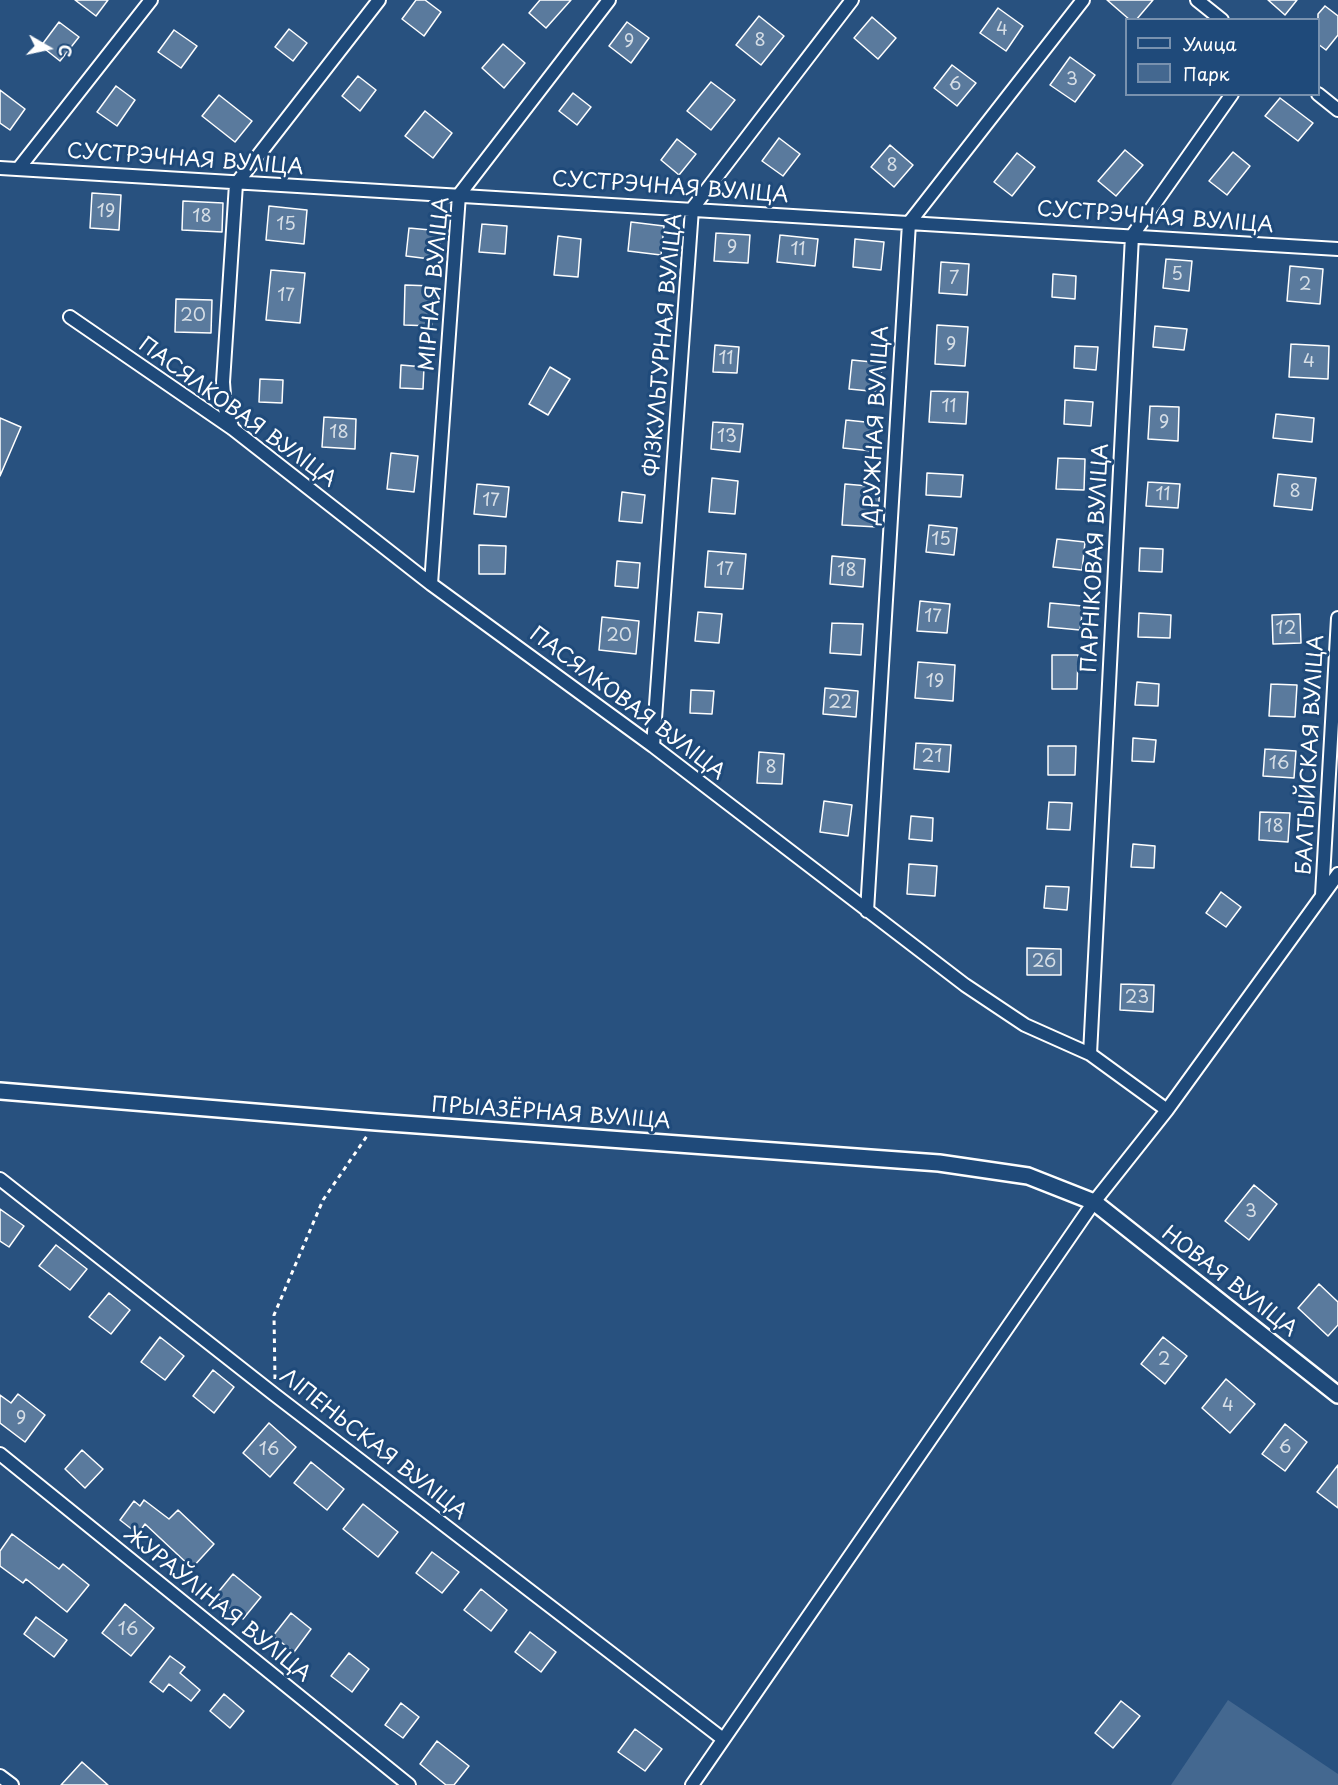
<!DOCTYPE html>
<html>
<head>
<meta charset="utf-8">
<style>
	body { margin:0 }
	#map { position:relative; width:1338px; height:1785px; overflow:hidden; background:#28517f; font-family:"Playpen Sans",sans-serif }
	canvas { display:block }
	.legend { position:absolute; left:1125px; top:18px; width:195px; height:78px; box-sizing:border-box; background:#1f4a7a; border:2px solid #7992af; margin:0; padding:8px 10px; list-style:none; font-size:18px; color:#fff }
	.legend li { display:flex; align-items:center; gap:12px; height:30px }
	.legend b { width:30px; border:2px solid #7992af }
	.north { position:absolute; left:18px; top:18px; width:60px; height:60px; -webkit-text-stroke:4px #1f4a7a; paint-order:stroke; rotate:99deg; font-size:16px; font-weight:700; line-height:24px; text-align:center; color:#fff }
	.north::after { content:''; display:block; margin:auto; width:21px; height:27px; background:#fff; clip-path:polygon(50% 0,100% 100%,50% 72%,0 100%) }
</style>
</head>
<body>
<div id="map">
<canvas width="1338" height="1785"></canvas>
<ul class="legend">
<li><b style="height:8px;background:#1f4a7a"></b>Улица</li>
<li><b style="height:16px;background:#446890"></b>Парк</li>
</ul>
<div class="north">С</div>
</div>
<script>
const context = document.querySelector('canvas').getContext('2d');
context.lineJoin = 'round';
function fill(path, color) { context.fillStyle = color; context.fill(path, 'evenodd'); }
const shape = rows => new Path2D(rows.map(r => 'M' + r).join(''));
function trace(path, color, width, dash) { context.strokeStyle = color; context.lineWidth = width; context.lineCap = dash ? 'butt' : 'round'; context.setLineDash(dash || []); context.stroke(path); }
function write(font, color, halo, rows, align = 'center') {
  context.font = font + ' "Playpen Sans",sans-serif'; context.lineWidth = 6; context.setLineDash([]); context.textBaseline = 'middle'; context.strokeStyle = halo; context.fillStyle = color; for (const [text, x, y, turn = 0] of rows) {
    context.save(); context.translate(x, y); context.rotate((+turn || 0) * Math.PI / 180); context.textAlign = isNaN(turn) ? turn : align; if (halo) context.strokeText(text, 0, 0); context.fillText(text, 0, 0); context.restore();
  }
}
const green = shape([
	[1228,1700,1338,1774,1338,1785,1171,1785]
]);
const building = shape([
	[75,0,108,0,96,16,75,0],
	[416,0,425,0,441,12,424,36,402,19,416,0],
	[540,0,571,0,546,28,529,13,540,0],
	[1107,0,1153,0,1136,20,1130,20,1107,0],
	[1268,0,1297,0,1285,15,1268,0],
	[1325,6,1338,16,1338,35,1326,50,1318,44,1318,14,1325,6],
	[998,8,1023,26,1006,51,980,33,998,8],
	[759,16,784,36,761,65,736,45,759,16],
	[872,17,896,38,878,59,854,38,872,17],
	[59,22,79,37,60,61,41,46,59,22],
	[627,22,649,38,631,63,609,46,627,22],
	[289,29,307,43,293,61,275,47,289,29],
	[174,30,197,46,181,68,158,52,174,30],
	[503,44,525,63,504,88,482,68,503,44],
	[1070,57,1095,75,1075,102,1050,85,1070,57],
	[952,65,976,83,957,106,934,88,952,65],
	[358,76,376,90,360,111,342,96,358,76],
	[711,82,735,100,711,130,687,111,711,82],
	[116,86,135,100,117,126,97,112,116,86],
	[0,90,25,109,10,130,0,123,0,90],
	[573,93,591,107,577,125,559,111,573,93],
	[219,95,252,121,235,142,202,116,219,95],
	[1280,98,1313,123,1298,141,1265,116,1280,98],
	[425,111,452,133,433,158,405,136,425,111],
	[779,138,800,154,783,176,762,161,779,138],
	[677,139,696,154,679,175,661,160,677,139],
	[890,145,913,165,894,187,871,167,890,145],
	[1125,150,1143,165,1116,196,1098,181,1125,150],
	[1233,152,1250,166,1227,195,1209,181,1233,152],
	[1017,153,1035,167,1012,196,994,182,1017,153],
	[92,193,121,195,119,230,90,228,92,193],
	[183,201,223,203,222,232,182,230,183,201],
	[269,206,307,210,304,244,266,240,269,206],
	[631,222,664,226,661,255,628,251,631,222],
	[482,224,507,226,505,254,479,252,482,224],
	[409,228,441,231,438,260,406,256,409,228],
	[716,233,750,235,748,263,714,261,716,233],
	[780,235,818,239,815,266,777,262,780,235],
	[558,236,581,239,578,277,554,275,558,236],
	[855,239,884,242,881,270,853,267,855,239],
	[1166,259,1192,261,1189,291,1163,288,1166,259],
	[941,262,969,264,967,295,939,293,941,262],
	[1290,266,1323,269,1320,304,1287,301,1290,266],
	[271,270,305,273,300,323,266,320,271,270],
	[1053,274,1076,276,1075,299,1052,297,1053,274],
	[405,285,433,286,432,326,404,325,405,285],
	[176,299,212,300,211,333,175,332,176,299],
	[937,325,968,327,965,366,935,364,937,325],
	[1155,326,1187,329,1184,350,1153,347,1155,326],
	[1291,344,1329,346,1328,379,1289,377,1291,344],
	[715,345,739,347,737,373,713,372,715,345],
	[1075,346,1098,347,1096,370,1074,368,1075,346],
	[852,360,882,363,880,392,849,389,852,360],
	[401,365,424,367,423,389,400,388,401,365],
	[550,367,570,379,548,415,529,404,550,367],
	[260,379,283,380,282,403,259,402,260,379],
	[931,391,968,392,966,424,929,422,931,391],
	[1065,400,1093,402,1091,426,1064,424,1065,400],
	[1150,406,1179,407,1178,441,1148,439,1150,406],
	[1276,414,1314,418,1312,442,1273,438,1276,414],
	[324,417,356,419,355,449,322,447,324,417],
	[0,418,21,427,0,476,0,418],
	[846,420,875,423,872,451,843,448,846,420],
	[713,422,743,424,740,452,711,449,713,422],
	[391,453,418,456,414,492,387,489,391,453],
	[1058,458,1085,459,1084,490,1056,489,1058,458],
	[927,473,963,475,961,497,926,495,927,473],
	[1278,474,1316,478,1312,510,1274,506,1278,474],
	[712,478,738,481,735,514,709,512,712,478],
	[1148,482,1180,484,1178,508,1146,506,1148,482],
	[477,484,509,487,506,517,474,514,477,484],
	[845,484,880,487,877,527,842,525,845,484],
	[622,492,645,495,642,523,619,521,622,492],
	[929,525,957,528,954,555,926,552,929,525],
	[1057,539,1085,542,1082,570,1053,567,1057,539],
	[479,545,506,546,505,574,479,574,479,545],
	[1140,548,1163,549,1162,572,1139,571,1140,548],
	[708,551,746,554,743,589,705,587,708,551],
	[832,556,865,559,863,587,830,584,832,556],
	[617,561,640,563,638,588,615,586,617,561],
	[920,601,950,604,947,633,917,631,920,601],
	[1050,603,1083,606,1080,630,1048,627,1050,603],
	[698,612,722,614,719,643,695,641,698,612],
	[1139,613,1171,615,1170,638,1138,637,1139,613],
	[1300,614,1301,643,1273,644,1272,615,1300,614],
	[602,617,639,621,636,654,599,650,602,617],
	[832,623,863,624,861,655,830,653,832,623],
	[1052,655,1078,655,1077,689,1052,689,1052,655],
	[918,662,955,665,953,701,915,698,918,662],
	[1137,682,1159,684,1158,706,1135,705,1137,682],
	[1271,684,1297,685,1295,717,1269,716,1271,684],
	[825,688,858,691,856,717,823,714,825,688],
	[691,690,714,691,712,714,690,713,691,690],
	[1133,738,1156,740,1154,762,1132,761,1133,738],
	[916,743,951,745,949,772,914,769,916,743],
	[1048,746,1076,746,1075,775,1048,775,1048,746],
	[1265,749,1296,751,1294,778,1263,776,1265,749],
	[759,752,784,754,782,784,757,783,759,752],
	[824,801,852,805,848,836,820,832,824,801],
	[1049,802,1072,803,1070,830,1047,829,1049,802],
	[1260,812,1290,813,1288,842,1259,840,1260,812],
	[911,816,933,818,932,841,909,839,911,816],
	[1133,844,1155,846,1154,868,1131,867,1133,844],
	[909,864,937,866,935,896,907,894,909,864],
	[1046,886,1069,887,1067,910,1044,908,1046,886],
	[1221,892,1241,907,1226,927,1206,913,1221,892],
	[1027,948,1061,949,1061,975,1027,975,1027,948],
	[1121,984,1154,985,1153,1012,1120,1010,1121,984],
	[1254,1185,1277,1204,1249,1240,1225,1221,1254,1185],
	[0,1209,24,1226,9,1247,0,1241,0,1209],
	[56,1245,87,1269,70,1290,39,1266,56,1245],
	[1319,1284,1338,1302,1338,1325,1328,1336,1298,1308,1319,1284],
	[109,1293,130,1310,111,1334,89,1317,109,1293],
	[160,1337,184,1356,165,1380,141,1362,160,1337],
	[1163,1337,1187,1356,1165,1384,1141,1364,1163,1337],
	[213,1370,234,1387,214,1413,193,1396,213,1370],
	[1226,1379,1255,1404,1230,1433,1202,1408,1226,1379],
	[18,1394,45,1415,25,1442,0,1423,0,1395,11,1403,18,1394],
	[269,1423,296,1447,270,1477,243,1453,269,1423],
	[1285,1424,1307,1442,1285,1471,1262,1454,1285,1424],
	[82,1450,103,1469,85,1488,65,1469,82,1450],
	[311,1462,344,1489,327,1510,294,1483,311,1462],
	[1338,1465,1338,1508,1317,1492,1338,1465],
	[144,1500,169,1519,178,1510,214,1544,192,1568,145,1524,138,1534,120,1520,134,1501,140,1506,144,1500],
	[363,1504,398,1532,378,1557,343,1529,363,1504],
	[12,1534,59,1569,63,1564,89,1585,67,1612,26,1579,23,1583,0,1566,0,1551,12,1534],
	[432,1552,459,1572,442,1593,416,1573,432,1552],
	[233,1574,261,1597,243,1619,215,1596,233,1574],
	[481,1589,507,1610,491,1631,464,1610,481,1589],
	[125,1604,154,1628,131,1656,102,1633,125,1604],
	[291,1613,311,1629,294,1652,273,1636,291,1613],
	[36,1617,67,1640,54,1657,24,1634,36,1617],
	[530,1632,556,1652,541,1672,515,1652,530,1632],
	[349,1653,369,1669,352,1692,331,1676,349,1653],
	[170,1656,185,1667,180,1673,200,1690,191,1701,169,1684,163,1692,150,1682,170,1656],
	[224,1694,244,1711,230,1728,210,1711,224,1694],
	[1121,1701,1140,1716,1113,1748,1095,1733,1121,1701],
	[401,1703,419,1717,403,1738,385,1725,401,1703],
	[635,1729,662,1749,645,1771,618,1752,635,1729],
	[437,1741,469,1766,454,1785,446,1785,420,1764,437,1741],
	[82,1762,108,1785,61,1785,82,1762]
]);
const path = shape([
	[275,1379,274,1315,323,1200,367,1136]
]);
const minor = shape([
	[1197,0,1222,20],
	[1318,94,1338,110],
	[0,168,1338,249],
	[19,168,151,0],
	[70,317,233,429,431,584,653,746,965,985,1025,1025,1090,1054,1167,1110],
	[233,429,225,409,223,382,236,184,379,0],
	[431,584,459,195,609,0],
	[653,746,692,209,852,0],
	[1322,895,1338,618],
	[867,911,909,223,1083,0],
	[1090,1054,1132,236,1232,94],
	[0,1179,275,1395,723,1739],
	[0,1454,409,1785],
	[0,1776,12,1785],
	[692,1785,1094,1202,1167,1110,1338,874]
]);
const tertiary = shape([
	[0,1091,376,1122,939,1163,1028,1176,1094,1202,1338,1395]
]);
const numberNames = [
	["4",1002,30],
	["8",760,41],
	["9",629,42],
	["3",1072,80],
	["6",955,85],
	["8",892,166],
	["19",106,212],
	["18",202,217],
	["15",286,225],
	["9",732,248],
	["11",798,250],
	["5",1177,275],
	["7",954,279],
	["2",1305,285],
	["17",286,296],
	["20",193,316],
	["9",951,345],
	["11",726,359],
	["4",1309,362],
	["11",949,407],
	["9",1164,423],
	["18",339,433],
	["13",727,437],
	["8",1295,492],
	["11",1163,495],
	["17",491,501],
	["15",941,540],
	["17",725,570],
	["18",847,571],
	["17",933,617],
	["12",1286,629],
	["20",619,636],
	["19",935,682],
	["22",840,703],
	["21",932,757],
	["16",1279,764],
	["8",771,768],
	["18",1274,827],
	["26",1044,962],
	["23",1137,998],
	["3",1251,1212],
	["2",1164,1360],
	["4",1228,1406],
	["9",21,1419],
	["6",1285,1448],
	["16",269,1450],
	["16",128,1630]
];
const streetNames = [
	["СУСТРЭЧНАЯ ВУЛІЦА",185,160,4],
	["СУСТРЭЧНАЯ ВУЛІЦА",670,188,4],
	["СУСТРЭЧНАЯ ВУЛІЦА",1155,218,4],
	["МІРНАЯ ВУЛІЦА",435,284,-85],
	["ФІЗКУЛЬТУРНАЯ ВУЛІЦА",664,345,-85],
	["ПАСЯЛКОВАЯ ВУЛІЦА",237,413,36],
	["ДРУЖНАЯ ВУЛІЦА",877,425,-87],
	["ПАРНІКОВАЯ ВУЛІЦА",1096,558,-87],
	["ПАСЯЛКОВАЯ ВУЛІЦА",627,704,37],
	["БАЛТЫЙСКАЯ ВУЛІЦА",1311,755,-87],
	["ПРЫАЗЁРНАЯ ВУЛІЦА",551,1114,4],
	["НОВАЯ ВУЛІЦА",1229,1282,38],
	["ЛІПЕНЬСКАЯ ВУЛІЦА",373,1445,38],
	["ЖУРАЎЛІНАЯ ВУЛІЦА",217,1605,39]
];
fill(green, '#446890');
fill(building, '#5a7a9d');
trace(building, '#fff', 1.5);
trace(minor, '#fff', 16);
trace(tertiary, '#fff', 20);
trace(path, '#fff', 3, [4.5, 4.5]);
trace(minor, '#1f4a7a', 12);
trace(tertiary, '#1f4a7a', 15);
write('18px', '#d6dee6', null, numberNames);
write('21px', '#fff', '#1f4a7a', streetNames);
</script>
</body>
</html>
